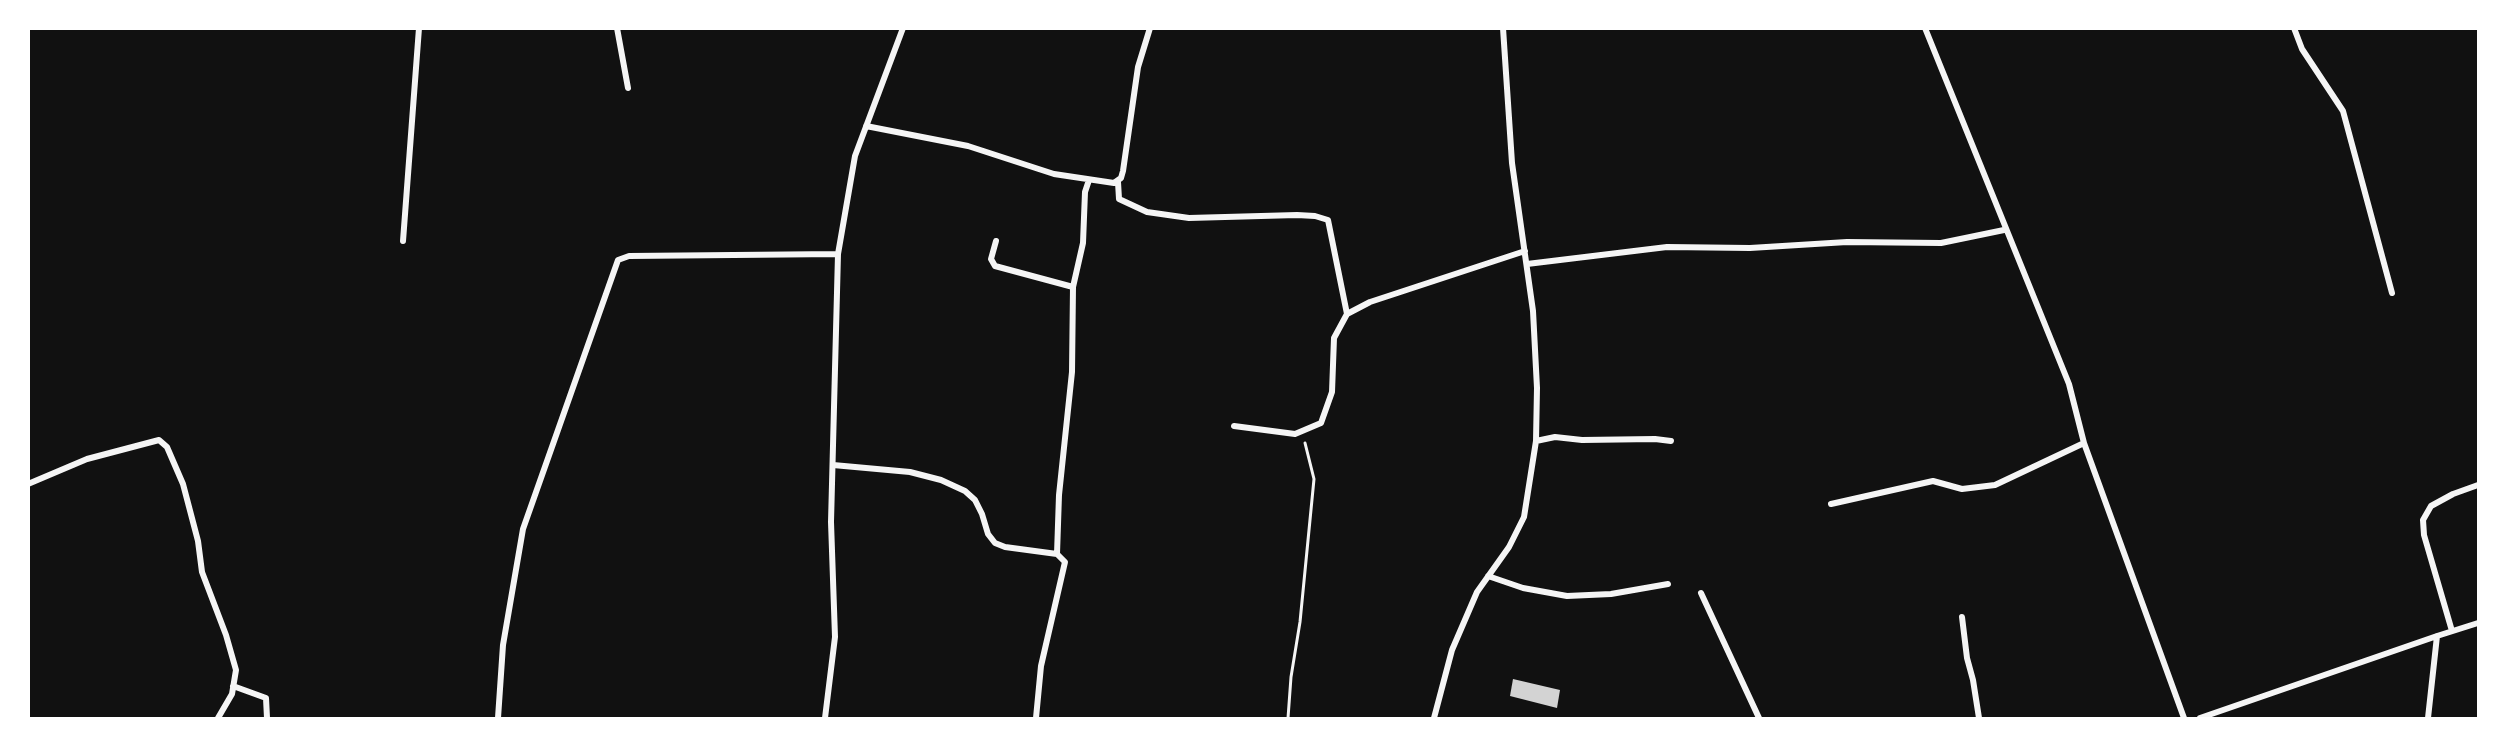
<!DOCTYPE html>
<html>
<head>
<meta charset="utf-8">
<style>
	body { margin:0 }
	#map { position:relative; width:2507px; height:747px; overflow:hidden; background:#111; font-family:"Playfair Display",serif }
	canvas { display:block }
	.frame { position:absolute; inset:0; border:30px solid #fff; pointer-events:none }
</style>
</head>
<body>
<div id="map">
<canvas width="2507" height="747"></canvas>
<div class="frame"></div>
</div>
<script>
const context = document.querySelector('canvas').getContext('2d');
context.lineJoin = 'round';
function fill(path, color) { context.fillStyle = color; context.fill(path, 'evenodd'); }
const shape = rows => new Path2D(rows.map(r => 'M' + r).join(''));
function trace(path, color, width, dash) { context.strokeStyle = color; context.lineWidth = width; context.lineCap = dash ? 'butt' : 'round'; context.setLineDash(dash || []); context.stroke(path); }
const building = shape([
	[1513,679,1560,690,1557,708,1510,696]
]);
const path = shape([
	[1288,718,1291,677,1300,622,1314,479,1305,443]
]);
const minor = shape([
	[617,28,628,88],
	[1925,28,2069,384,2084,443,2184,718],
	[2294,28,2302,49,2343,111,2392,293],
	[866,126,968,146,1054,174,1114,183,1121,178,1123,171,1138,67,1150,28],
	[1118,182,1119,199,1147,212,1189,218,1297,215,1315,216,1328,220,1347,314],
	[403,241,419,28],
	[996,241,991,259,995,266,1073,287,1072,372,1059,495,1057,554],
	[1527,264,1667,247,1750,248,1847,242,1941,243,2004,230],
	[1073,287,1083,243,1085,192,1089,180],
	[1234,426,1295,434,1321,423,1332,392,1334,338,1347,314,1370,302,1525,251],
	[1536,441,1555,437,1582,440,1655,439,1671,441],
	[833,465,910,472,941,480,965,491,975,500,982,514,988,534,995,543,1005,547,1057,554,1065,562,1041,666,1036,718],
	[28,484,87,459,159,440,167,447,183,484,198,541,202,572,226,635,236,670,232,694,218,718],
	[1831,504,1933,481,1962,489,1995,485,2084,443],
	[1488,576,1523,588,1567,596,1611,594,1668,584],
	[1701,593,1759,718],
	[1962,617,1967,658,1973,680,1979,718],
	[2452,631,2424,535,2423,520,2431,506,2453,494,2478,485],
	[233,686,266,698,267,718],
	[498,718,503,645,523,529,618,260,629,256,838,254],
	[825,718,835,637,831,522,838,254,855,156,903,28],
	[1434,718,1452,650,1477,592,1509,547,1524,517,1536,441,1537,388,1533,311,1512,163,1503,28],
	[2200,718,2437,636,2478,623],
	[2428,718,2437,636]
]);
fill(building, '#d3d3d3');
trace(path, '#f5f5f5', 3);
trace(minor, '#f5f5f5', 6);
</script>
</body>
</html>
